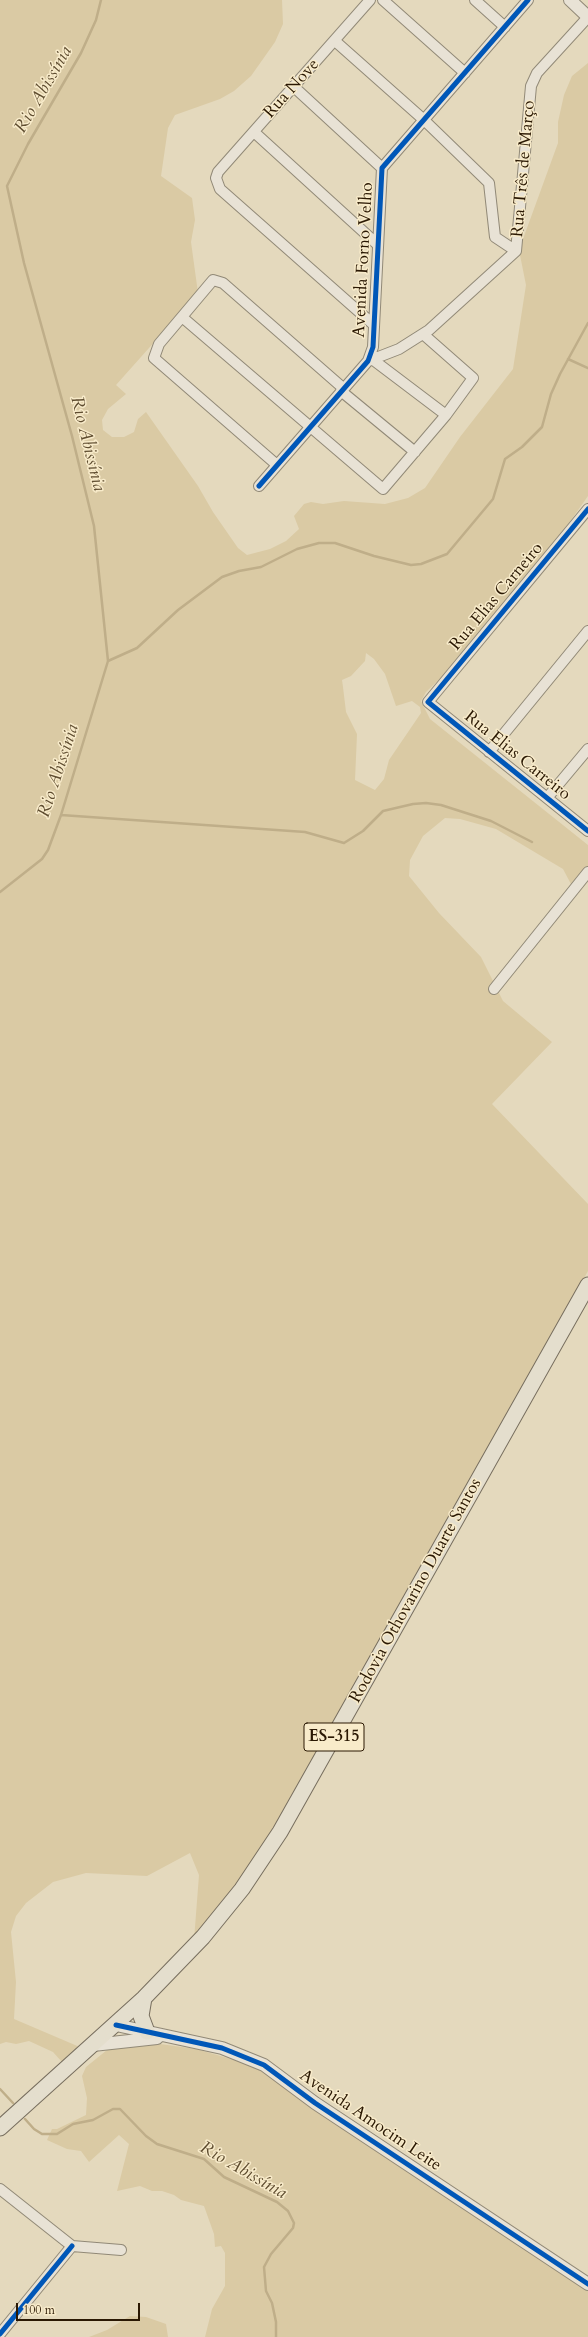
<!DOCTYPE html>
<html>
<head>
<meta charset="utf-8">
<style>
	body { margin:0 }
	#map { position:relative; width:588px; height:2337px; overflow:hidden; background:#e4d9bd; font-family:Cardo,serif }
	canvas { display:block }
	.scale { position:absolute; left:16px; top:2303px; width:124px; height:18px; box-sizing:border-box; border:2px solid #2a1803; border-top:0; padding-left:5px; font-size:12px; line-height:14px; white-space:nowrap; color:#2a1803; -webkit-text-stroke:3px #f8ebca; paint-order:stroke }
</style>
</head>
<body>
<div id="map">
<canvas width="588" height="2337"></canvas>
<div class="scale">100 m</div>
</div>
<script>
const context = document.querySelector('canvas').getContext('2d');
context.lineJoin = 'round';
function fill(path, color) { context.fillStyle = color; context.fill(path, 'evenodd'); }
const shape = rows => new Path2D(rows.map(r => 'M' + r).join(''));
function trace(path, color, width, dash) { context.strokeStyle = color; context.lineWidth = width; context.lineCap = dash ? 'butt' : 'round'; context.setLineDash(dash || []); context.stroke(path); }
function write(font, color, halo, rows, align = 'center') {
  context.font = font + ' Cardo,serif'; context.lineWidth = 3; context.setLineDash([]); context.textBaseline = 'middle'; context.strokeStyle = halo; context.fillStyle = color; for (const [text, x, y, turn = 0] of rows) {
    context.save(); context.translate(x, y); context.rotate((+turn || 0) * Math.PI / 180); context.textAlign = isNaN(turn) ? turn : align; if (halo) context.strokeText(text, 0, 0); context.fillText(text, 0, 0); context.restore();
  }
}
const green = shape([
	[0,0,282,0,283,24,275,42,251,76,234,91,220,99,175,115,168,128,161,176,192,198,195,220,191,242,198,293,116,385,126,394,108,409,102,420,103,430,112,437,124,437,134,432,138,419,146,412,198,486,213,512,238,548,247,555,270,549,286,541,299,529,294,516,304,504,311,502,323,504,344,501,385,504,408,498,425,488,460,437,513,369,526,285,519,250,558,143,558,122,564,95,572,76,588,63,588,496,530,578,452,667,426,692,421,701,430,719,588,845,588,866,572,886,563,869,496,829,460,819,445,818,423,836,410,860,409,876,439,913,481,957,503,1001,552,1042,492,1104,588,1204,588,1271,266,1848,194,1940,199,1875,190,1853,147,1876,86,1873,53,1882,26,1903,16,1916,11,1932,16,1982,14,2019,82,2048,62,2062,53,2052,29,2041,16,2044,6,2042,0,2044],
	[366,653,374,659,385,674,396,706,412,701,420,707,421,713,389,760,384,779,375,790,355,780,357,734,346,712,343,687,342,680,351,676,365,661],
	[153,2043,196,2049,238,2061,262,2071,311,2107,588,2289,588,2337,205,2337,212,2309,225,2286,225,2253,221,2246,215,2247,214,2234,204,2206,181,2200,174,2195,162,2191,152,2191,140,2186,117,2191,129,2144,119,2135,89,2162,81,2151,67,2149,47,2140,52,2129,57,2129,86,2115,87,2098,82,2076,86,2067,107,2050,119,2045],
	[130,2316,146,2317,166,2324,168,2337,89,2337,107,2330]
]);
const stream = shape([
	[568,359,588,368],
	[108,661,137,648,178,610,222,577,239,571,261,567,297,549,319,543,335,543,374,556,411,565,421,564,447,554,493,499,505,459,522,447,542,427,551,394,560,374,588,323],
	[61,815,305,832,344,843,363,831,383,811,413,804,426,803,441,805,491,821,532,842],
	[0,892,42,859,48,850,61,815,108,661,94,526,72,436,24,263,7,186,28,144,81,53,96,20,101,0],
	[0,2089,13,2103],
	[25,2119,34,2129,42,2134,57,2134,73,2124,93,2120,113,2109,120,2109,146,2136,157,2144,204,2159,224,2177,277,2202,288,2211,294,2223,293,2228,271,2254,264,2267,266,2291,272,2303,276,2322,276,2337]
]);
const minor = shape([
	[370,0,218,172,216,178,220,189,374,325],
	[383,0,465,73],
	[475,0,505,27],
	[335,41,424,120,489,183,495,237,516,251],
	[294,87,382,168],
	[254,132,378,245],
	[182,317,383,489,446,415,473,378,423,334],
	[372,359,446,415],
	[368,361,399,349,429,330,516,251,531,86,537,73,588,17],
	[341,391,415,452],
	[277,465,154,358,159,344,213,280,223,283,343,388],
	[259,486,368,361,373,347,382,168,528,0],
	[588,509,428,702,588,831],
	[489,752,588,631],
	[547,798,588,749],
	[494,989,588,872],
	[0,2189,72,2246],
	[72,2246,121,2250],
	[0,2334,72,2246]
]);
const tertiary = shape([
	[570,0,588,17],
	[116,2025,222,2048,264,2065,315,2103,588,2284],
	[93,2045,157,2038]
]);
const primary = shape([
	[144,1998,141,2016,147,2032],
	[0,2128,144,1998,203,1937,242,1889,280,1832,588,1285]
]);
const cycleway = shape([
	[259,486,368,361,373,347,382,168,528,0],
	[588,509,428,702,588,831],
	[116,2025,222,2048,264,2065,315,2103,588,2284],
	[0,2334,72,2246]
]);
const shields = [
	[334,1737,60]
];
const shieldNames = [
	["ES-315",334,1737]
];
const streetNames = [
	["Rua Nove",292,89,-48],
	["Rua Três de Março",524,169,-85],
	["Avenida Forno Velho",364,260,-87],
	["Rua Elias Carneiro",497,597,-50],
	["Rua Elias Carreiro",517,756,39],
	["Rodovia Othovarino Duarte Santos",416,1591,-61],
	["Avenida Amocim Leite",370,2121,34]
];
const waterNames = [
	["Rio Abissínia",44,90,-60],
	["Rio Abissínia",87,444,76],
	["Rio Abissínia",59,771,-72],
	["Rio Abissínia",243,2171,30]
];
fill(green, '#dacaa4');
trace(stream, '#bfae89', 2.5);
trace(minor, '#918977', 12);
trace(tertiary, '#918977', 14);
trace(primary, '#776e5e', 17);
trace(minor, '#e8e2d5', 10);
trace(tertiary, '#e8e2d5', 12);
trace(primary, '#e4decd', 15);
trace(cycleway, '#0057b8', 5);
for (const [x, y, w] of shields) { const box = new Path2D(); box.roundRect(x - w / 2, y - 14, w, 28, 3); context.fillStyle = '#f8ebca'; context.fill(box); trace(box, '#2a1803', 1); }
write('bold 16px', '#2a1803', null, shieldNames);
write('17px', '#2a1803', '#f8ebca', streetNames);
write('italic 18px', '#5f4d30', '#f8ebca', waterNames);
</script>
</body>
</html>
